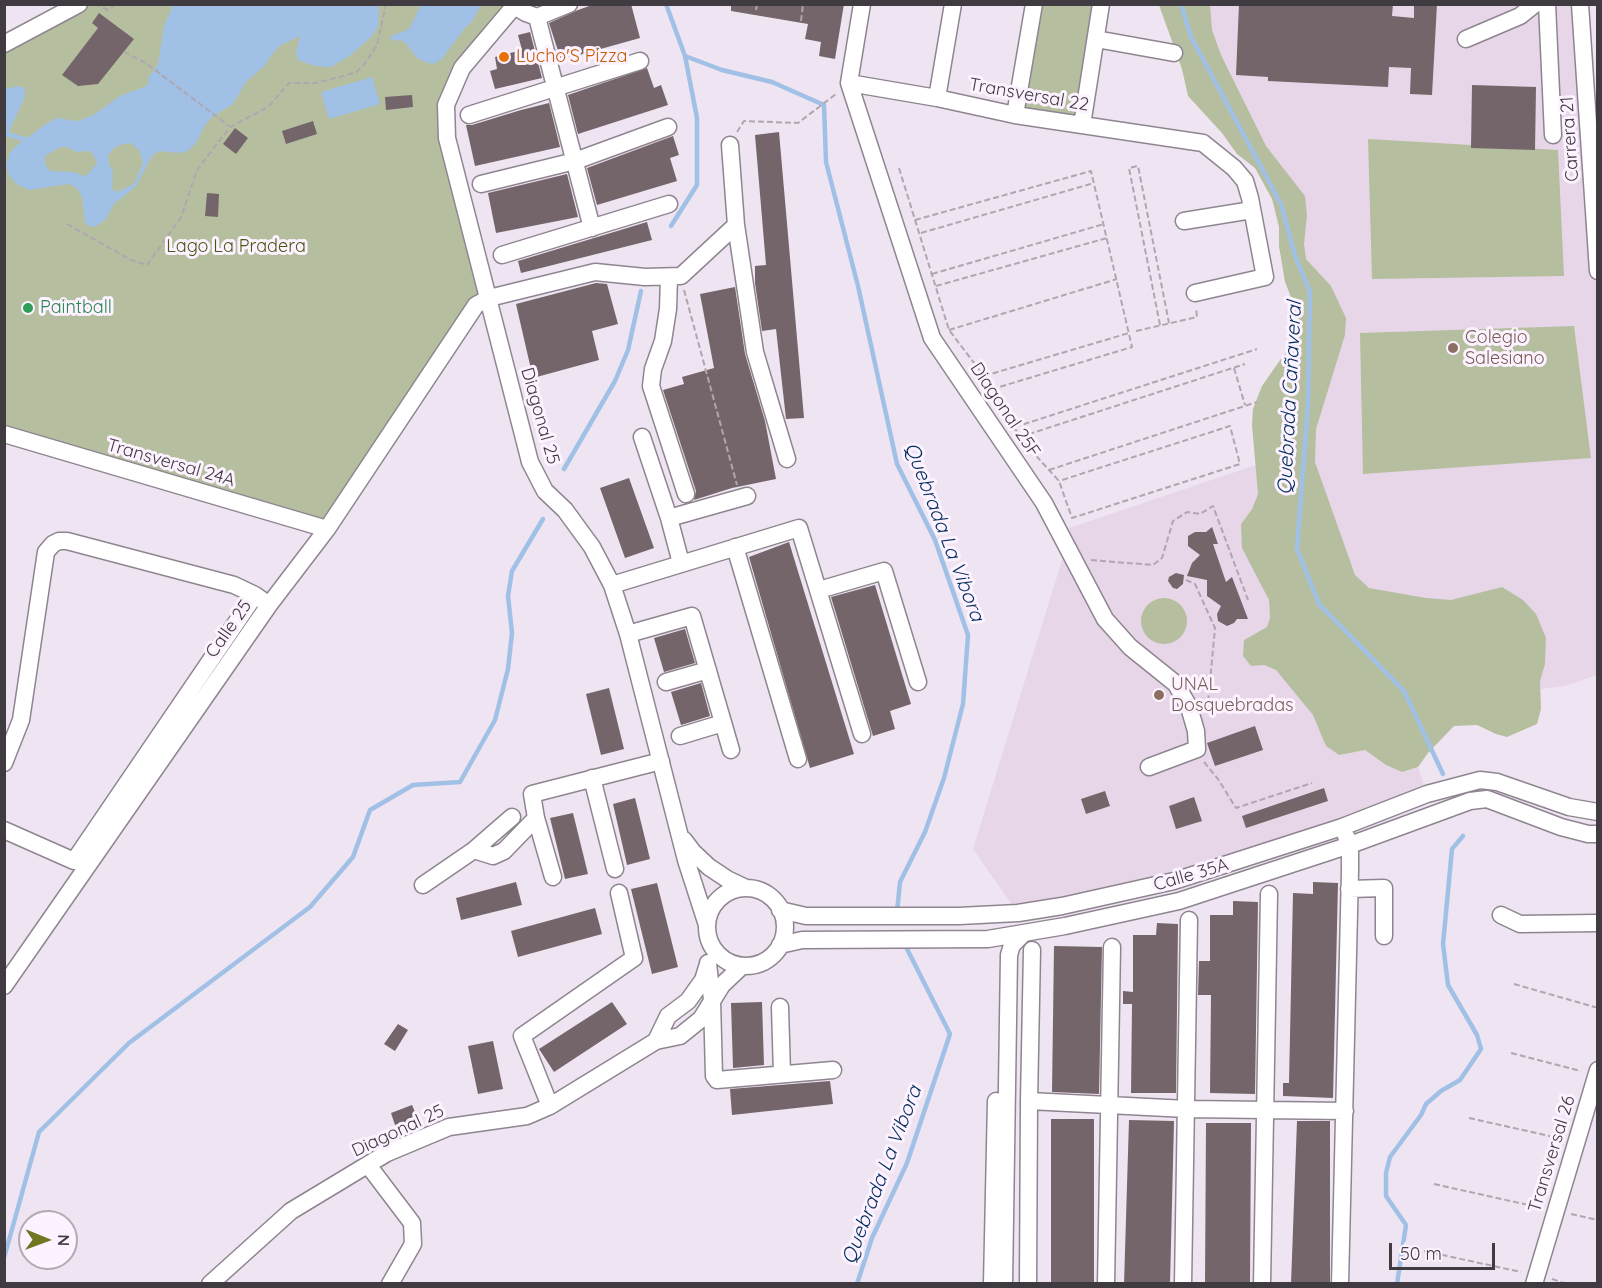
<!DOCTYPE html>
<html>
<head>
<meta charset="utf-8">
<style>
	body { margin:0 }
	#map { position:relative; width:1602px; height:1288px; overflow:hidden; background:#efe4f1; font-family:Quicksand,sans-serif }
	canvas { display:block }
	.frame { position:absolute; inset:0; border:6px solid #403b40; pointer-events:none }
	.north { position:absolute; left:18px; top:1210px; width:60px; height:60px; box-sizing:border-box; background:#fdf2ff; border:2px solid #b1a9b3; border-radius:50%; rotate:91deg; font-size:16px; font-weight:700; line-height:24px; text-align:center; color:#403b40 }
	.north::after { content:''; display:block; margin:auto; width:21px; height:27px; background:#717720; clip-path:polygon(50% 0,100% 100%,50% 72%,0 100%) }
	.scale { position:absolute; left:1389px; top:1243px; width:106px; height:27px; box-sizing:border-box; border:3px solid #403b40; border-top:0; padding-left:8px; font-size:18px; line-height:21px; white-space:nowrap; color:#403b40; -webkit-text-stroke:4px #fdf2ff; paint-order:stroke }
</style>
</head>
<body>
<div id="map">
<canvas width="1602" height="1288"></canvas>
<div class="frame"></div>
<div class="north">N</div>
<div class="scale">50 m</div>
</div>
<script>
const context = document.querySelector('canvas').getContext('2d');
context.lineJoin = 'round';
function fill(path, color) { context.fillStyle = color; context.fill(path, 'evenodd'); }
const shape = rows => new Path2D(rows.map(r => 'M' + r).join(''));
function trace(path, color, width, dash) { context.strokeStyle = color; context.lineWidth = width; context.lineCap = dash ? 'butt' : 'round'; context.setLineDash(dash || []); context.stroke(path); }
function write(font, color, halo, rows, align = 'center') {
  context.font = font + ' Quicksand,sans-serif'; context.lineWidth = 6; context.setLineDash([]); context.textBaseline = 'middle'; context.strokeStyle = halo; context.fillStyle = color; for (const [text, x, y, turn = 0] of rows) {
    context.save(); context.translate(x, y); context.rotate((+turn || 0) * Math.PI / 180); context.textAlign = isNaN(turn) ? turn : align; if (halo) context.strokeText(text, 0, 0); context.fillText(text, 0, 0); context.restore();
  }
}
const built = shape([
	[1181,5,1580,5,1598,271,1597,675,1565,686,1517,692,1319,604,1310,292,1281,204],
	[1256,465,1258,494,1252,509,1241,524,1269,600,1270,618,1267,627,1244,640,1251,666,1264,665,1276,670,1314,715,1326,746,1339,755,1365,749,1386,765,1402,772,1418,767,1427,794,1276,847,1018,913,973,849,1062,560,1078,552,1069,528]
]);
const green = shape([
	[79,5,516,5,446,105,489,298,327,529,5,434,5,44],
	[1034,5,1101,5,1082,125,1015,115],
	[1159,5,1210,5,1212,30,1221,55,1266,146,1305,196,1307,215,1304,244,1306,259,1331,286,1346,318,1345,335,1316,429,1315,462,1355,575,1369,588,1426,598,1451,600,1502,587,1523,600,1536,614,1546,638,1545,664,1540,681,1541,709,1537,724,1507,737,1496,734,1477,725,1454,726,1428,753,1418,767,1402,772,1386,765,1365,750,1339,755,1326,746,1313,715,1276,670,1264,665,1251,666,1243,656,1244,640,1267,627,1270,618,1269,600,1242,548,1241,524,1252,509,1258,494,1252,425,1253,409,1262,386,1292,343,1295,307,1285,282,1279,246,1279,227,1272,199,1255,168,1237,154,1222,133,1188,96,1182,69],
	[1368,139,1558,150,1564,276,1372,279],
	[1574,326,1591,458,1363,474,1360,333],
	'1141 621a23 23 0 1 1 46 0a23 23 0 1 1-46 0Z'
]);
const water = shape([
	[173,5,379,5,378,27,371,37,351,55,331,67,315,66,298,60,296,53,300,36,281,45,272,54,264,66,246,82,233,104,212,117,205,125,196,143,188,151,180,153,159,151,152,156,136,186,114,204,105,220,96,226,91,227,85,223,82,197,77,188,68,184,30,190,18,185,9,176,6,165,10,153,16,146,46,124,57,118,76,121,81,120,95,114,120,96,144,87,148,84,149,77,158,64,164,26],
	[130,143,139,150,143,163,134,184,117,192,112,189,113,171,109,165,108,156,113,149,120,145],
	[60,147,66,147,77,152,88,151,93,154,97,163,88,174,84,176,73,172,50,171,45,164,45,156],
	[421,5,481,5,473,20,464,29,442,59,434,64,425,62,416,57,404,41,393,40,389,37,409,29],
	[372,77,380,104,329,119,321,92],
	[18,86,25,88,24,99,5,140,5,89]
]);
const stream = shape([
	[666,4,685,56,697,118,697,185,671,226],
	[1181,4,1191,37,1281,204,1295,256,1310,292,1308,405,1297,549,1319,604,1404,691,1443,774],
	[685,56,722,70,772,82,824,105,826,162,858,286,897,464,935,540,968,635,963,704,944,778,925,832,900,882,897,912],
	[4,133,30,141],
	[564,469,615,381,628,350,641,291],
	[4,1258,39,1132,129,1043,310,907,353,857,370,810,413,785,460,782,495,720,508,669,512,633,508,596,512,571,543,519],
	[857,1284,872,1238,907,1163,950,1034,904,943],
	[1397,1284,1406,1225,1386,1196,1386,1173,1390,1157,1421,1115,1426,1104,1441,1091,1460,1080,1481,1049,1477,1035,1448,985,1443,944,1452,849,1463,836]
]);
const building = shape([
	[595,4,631,4,640,38,561,60,549,23,578,10],
	[731,4,844,4,835,59,819,56,821,42,805,39,808,24,731,11],
	[1239,4,1393,4,1392,16,1414,18,1414,4,1437,4,1432,95,1410,94,1411,68,1389,67,1388,87,1268,81,1268,77,1236,75],
	[99,13,134,39,98,84,78,86,62,75,98,28,92,23],
	[530,32,542,78,495,89,490,71,497,69,495,57,522,50,518,35],
	[647,68,654,88,661,85,668,105,578,134,568,95],
	[1472,85,1536,87,1535,150,1471,148],
	[412,95,413,107,386,110,385,97],
	[549,103,560,147,475,166,466,125,472,125,521,110],
	[313,121,317,134,286,144,282,131],
	[235,128,248,138,236,154,223,144],
	[779,132,804,418,786,419,776,329,762,331,755,283,755,266,766,265,755,135],
	[673,136,679,155,670,158,677,181,597,205,587,168],
	[567,174,578,217,496,233,488,193],
	[207,193,219,194,218,217,205,216],
	[647,222,652,240,521,273,518,261],
	[596,283,607,284,618,324,592,331,599,360,533,378,516,304],
	[735,287,745,354,765,421,776,479,732,488,694,500,696,491,663,390,684,384,682,377,714,368,700,294],
	[629,478,654,548,625,558,600,488],
	[1212,527,1218,544,1213,544,1226,582,1232,577,1248,619,1237,619,1234,623,1227,626,1218,621,1217,614,1221,606,1207,596,1207,580,1187,576,1192,563,1200,555,1188,546,1188,536,1195,532,1206,532],
	[789,542,854,754,810,768,749,557],
	[1176,573,1184,575,1183,584,1177,589,1173,588,1168,581,1169,577],
	[875,585,911,704,890,711,895,729,873,736,831,597],
	[685,629,695,663,664,672,654,638],
	[701,683,710,716,681,725,671,692],
	[609,688,624,749,601,755,586,694],
	[1255,726,1263,750,1215,766,1207,743],
	[1324,788,1328,801,1246,828,1242,816],
	[1105,791,1110,806,1086,814,1081,799],
	[1194,797,1202,821,1176,829,1169,806],
	[635,798,650,859,627,865,613,804],
	[573,813,588,874,565,879,550,818],
	[516,882,522,905,461,920,456,898],
	[1313,882,1338,883,1333,1098,1283,1096,1283,1083,1289,1083,1293,893,1313,894],
	[657,883,678,967,652,974,631,889],
	[1233,901,1258,902,1255,1094,1210,1093,1211,995,1198,995,1199,961,1210,961,1210,915,1233,915],
	[595,908,602,934,518,957,511,931],
	[1157,923,1178,924,1176,1093,1131,1093,1132,1004,1123,1004,1123,991,1133,992,1133,935,1156,935],
	[1054,946,1102,947,1099,1094,1052,1092],
	[612,1002,627,1024,554,1072,539,1049],
	[762,1002,764,1065,733,1068,731,1003],
	[398,1024,408,1030,395,1051,384,1044],
	[493,1041,503,1089,478,1094,468,1046],
	[830,1081,833,1104,732,1115,730,1089],
	[412,1105,418,1119,396,1128,391,1113],
	[1051,1119,1094,1119,1094,1284,1051,1284],
	[1129,1120,1174,1121,1170,1284,1124,1284],
	[1297,1121,1330,1121,1330,1284,1291,1284],
	[1206,1123,1251,1123,1250,1284,1205,1284]
]);
const path = shape([
	[95,4,108,10,116,4],
	[756,10,757,4],
	[801,21,803,4],
	[124,52,146,63,229,126],
	[737,132,744,121,798,123,836,94],
	[899,168,949,330,984,376,996,388,1019,437,1059,481,1072,518,1240,464,1230,426,1059,481],
	[915,220,1091,171,1132,347,996,388],
	[67,224,131,260,147,265,181,217,197,170,230,127,268,107,289,83,315,83,344,76,356,72,363,66,377,45,386,4],
	[921,233,1094,183],
	[932,274,1104,224],
	[936,286,1107,238],
	[684,290,737,485],
	[1160,325,1129,168,1138,166,1169,323],
	[949,330,1117,279],
	[1136,331,1197,317,1196,308],
	[1234,368,1245,405],
	[984,376,1129,333],
	[1015,427,1257,349],
	[1020,437,1245,364],
	[1049,470,1257,402],
	[1091,560,1153,565,1162,558,1173,521,1187,512,1200,514,1213,506,1248,600],
	[1186,580,1195,584,1215,628,1207,714],
	[1204,762,1218,779,1236,808,1312,783],
	[1514,984,1598,1008],
	[1511,1053,1581,1071],
	[1469,1118,1563,1139],
	[1434,1184,1542,1208],
	[1571,1214,1598,1220],
	[1424,1251,1521,1272],
	[1552,1279,1567,1284]
]);
const minor = shape([
	[516,4,462,68,446,105,447,138,530,462,545,491,565,510,592,547,612,585,628,634,686,860,707,925],
	[862,4,849,83,932,338,1044,503,1105,619,1130,647,1176,684,1189,707,1196,731,1197,749,1149,767],
	[1547,4,1553,135],
	[1580,4,1598,271],
	[514,6,526,13,537,17,592,228],
	[537,17,569,4],
	[1096,39,1174,53],
	[1466,39,1520,16,1535,4],
	[4,44,79,4],
	[849,83,937,98,1015,115,1203,143,1234,168,1245,181,1250,198,1265,277,1195,293],
	[937,98,953,4],
	[469,115,640,61],
	[1015,115,1034,4],
	[1082,125,1101,4],
	[730,145,736,225,755,352,787,459],
	[481,184,575,161,668,127],
	[1184,221,1252,210],
	[502,255,669,204],
	[669,277,668,309,663,341,653,369,651,386,686,494],
	[4,434,327,529],
	[642,437,669,518,681,563],
	[669,518,747,496],
	[735,547,798,759],
	[612,585,799,528,862,734],
	[819,590,884,571,918,682],
	[628,634,692,616,731,750],
	[666,682,708,670],
	[680,736,723,723],
	[4,763,21,720,46,552,53,544,59,541,67,541,234,585,255,595,269,605],
	[592,778,615,869],
	[4,830,74,861,255,595],
	[684,840,693,852,709,867,727,879,746,888],
	[474,850,512,817],
	[553,877,536,818,532,794,661,761],
	[423,885,474,850,493,856,504,851,536,818],
	'707 927a39 39 0 1 1 78 0a39 39 0 1 1-78 0Z',
	[1349,889,1384,888,1384,936],
	[780,910,806,916,959,916,1018,913,1062,906,1174,881,1342,827,1427,794,1480,780,1497,782,1569,807,1598,812],
	[1501,915,1520,924,1598,923],
	[780,945,802,940,988,939,1065,926,1179,901,1350,845,1470,801,1487,799,1561,827,1588,834,1598,834],
	[708,963,712,1000,714,1076,717,1080,833,1070],
	[4,986,269,605,327,529,476,305,489,298,595,272,645,277,681,276,736,225],
	[780,1007,782,1074],
	[656,1041,668,1016,688,1001,703,980,707,967],
	[1029,1101,1187,1109,1345,1111],
	[550,1106,522,1036,634,958,619,893],
	[368,1165,412,1223,413,1244,390,1284],
	[210,1284,291,1211,387,1153,449,1127,527,1116,550,1106,656,1041,680,1036,701,1019,722,985,742,966],
	[992,1284,996,1101],
	[1004,1284,1009,955,1012,945,1023,934],
	[1028,1284,1029,1101,1032,950],
	[1106,1284,1112,947],
	[1183,1284,1189,920],
	[1262,1284,1269,894],
	[1340,1284,1350,871,1350,845,1346,836],
	[1534,1284,1598,1070]
]);
const markers = [
	[504,57,6,"#e8710a"],
	[28,308,6,"#2e9e5b"],
	[1453,348,6,"#8d6e63"],
	[1159,695,6,"#8d6e63"]
];
const foodNames = [
	["Lucho'S Pizza",516,57]
];
const streetNames = [
	["Transversal 22",1029,95,10],
	["Carrera 21",1570,139,-94],
	["Diagonal 25F",1005,410,56],
	["Diagonal 25",540,416,74],
	["Transversal 24A",171,463,16],
	["Calle 25",229,629,-55],
	["Calle 35A",1191,875,-16],
	["Diagonal 25",398,1131,-25],
	["Transversal 26",1552,1154,-73]
];
const parkNames = [
	["Lago La Pradera",236,247]
];
const leisureNames = [
	["Paintball",40,308]
];
const educationNames = [
	["Colegio",1465,338],
	["Salesiano",1465,359],
	["UNAL",1171,685],
	["Dosquebradas",1171,706]
];
const waterNames = [
	["Quebrada Cañaveral",1290,398,-87],
	["Quebrada La Vibora",944,532,69],
	["Quebrada La Vibora",882,1175,-69]
];
fill(built, '#e6d6e8');
fill(green, '#b5bf9f');
fill(water, '#a1c0e6');
trace(stream, '#a1c0e6', 4.5);
fill(building, '#74656a');
trace(minor, '#8f8591', 19);
trace(path, '#afa6b0', 2, [6, 3]);
trace(minor, '#fff', 16);
for (const [x, y, r, color] of markers) { const dot = new Path2D(); dot.arc(x, y, r, 0, 2 * Math.PI); context.fillStyle = color; context.fill(dot); trace(dot, '#fdf2ff', 2); }
write('18px', '#c56008', '#fdf2ff', foodNames, 'left');
write('18px', '#403b40', '#fdf2ff', streetNames);
write('18px', '#475711', '#fdf2ff', parkNames);
write('18px', '#27864d', '#fdf2ff', leisureNames, 'left');
write('18px', '#785e54', '#fdf2ff', educationNames, 'left');
write('italic 20px', '#022e5d', '#fdf2ff', waterNames);
</script>
</body>
</html>
